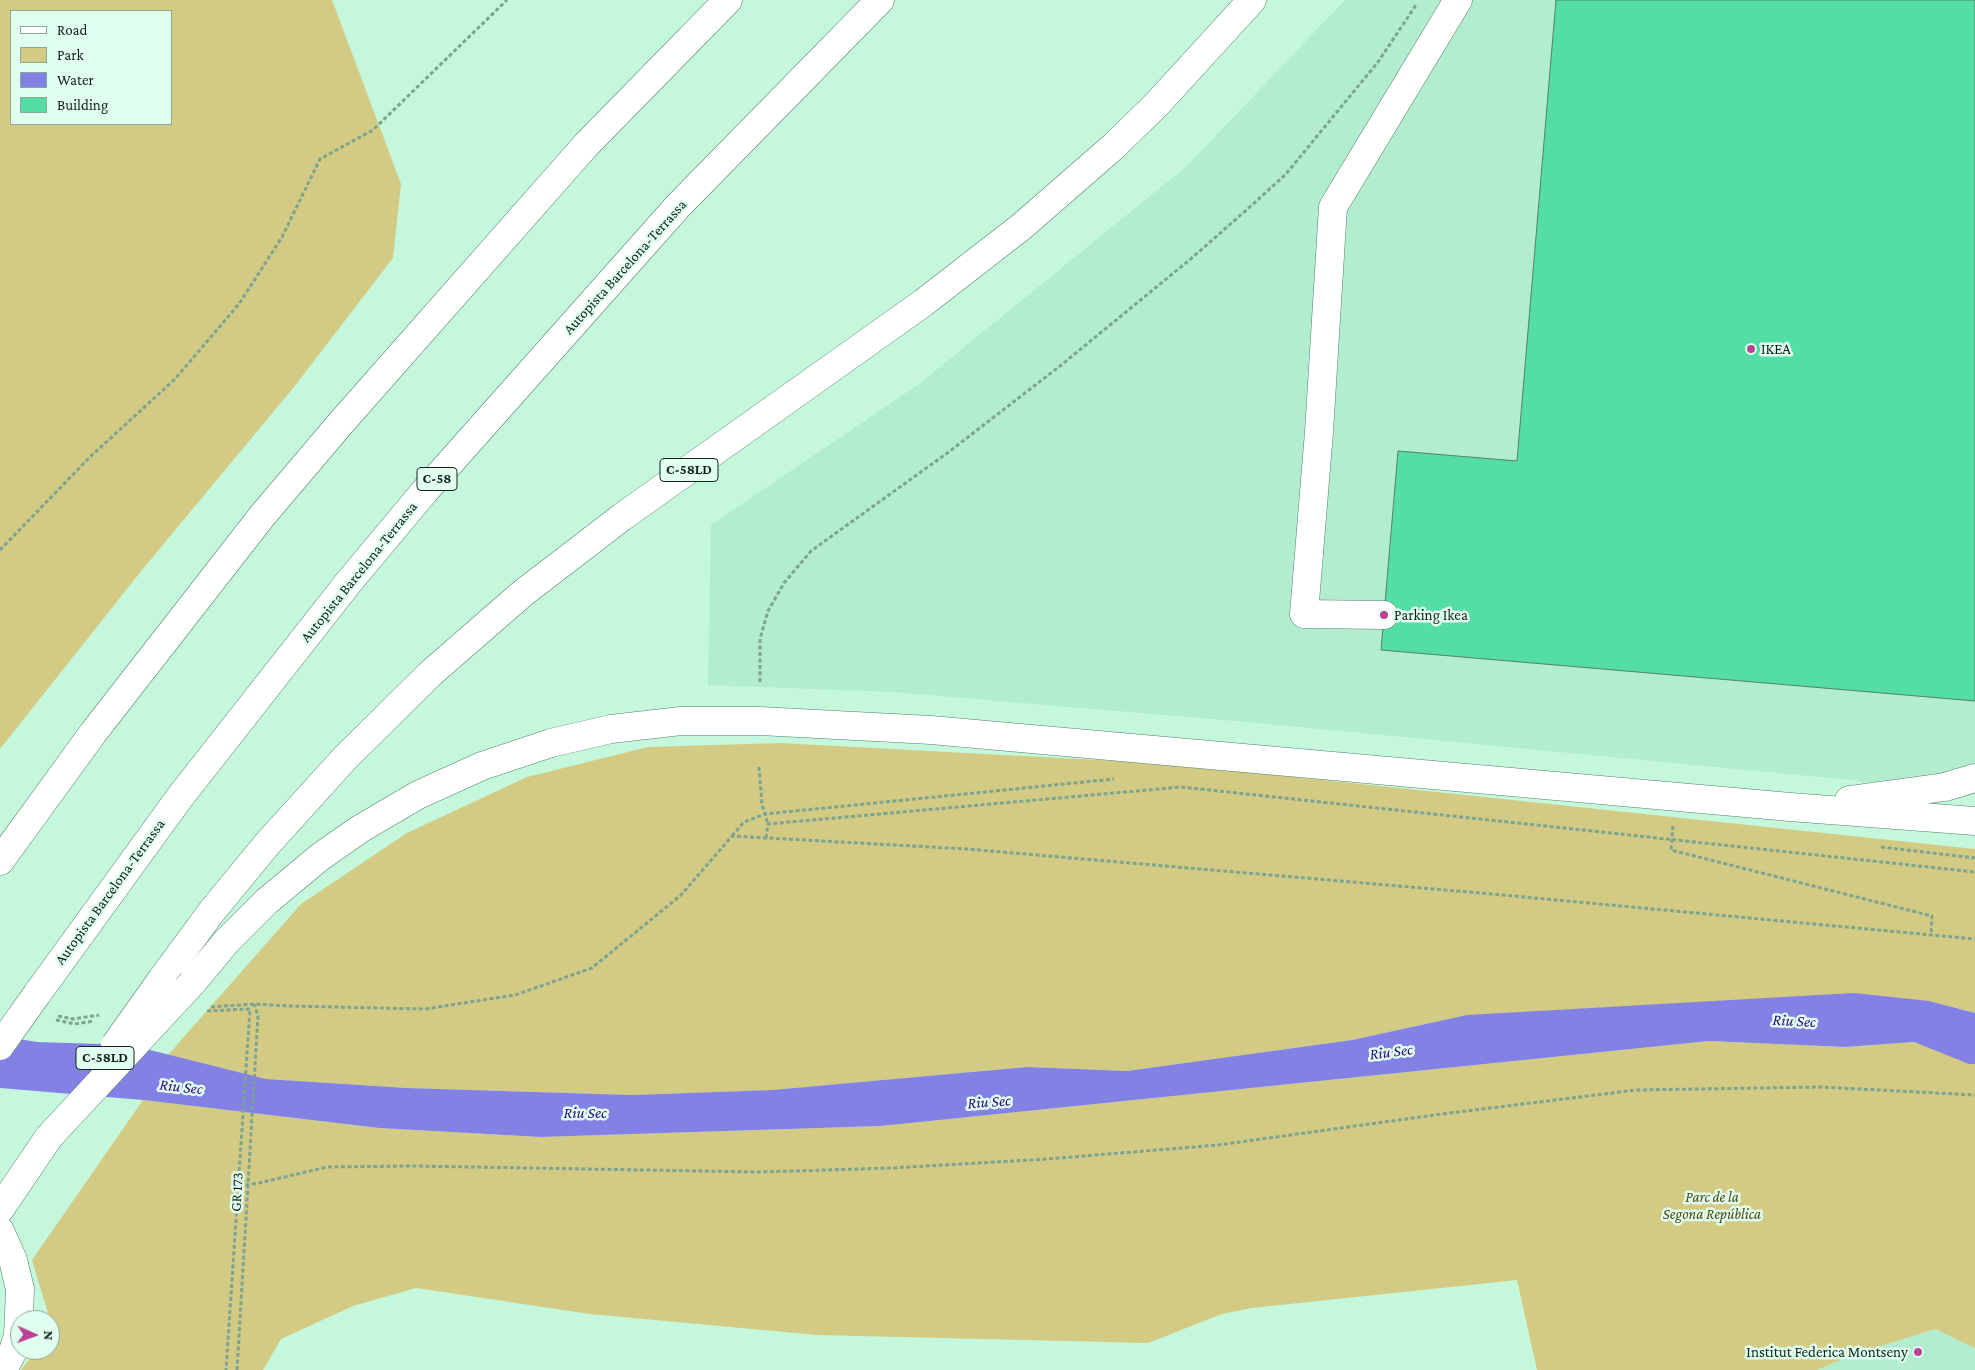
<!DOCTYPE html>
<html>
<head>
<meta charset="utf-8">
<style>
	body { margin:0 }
	#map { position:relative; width:1975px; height:1370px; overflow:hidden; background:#c5f7dd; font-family:"Crimson Pro",serif }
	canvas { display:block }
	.legend { position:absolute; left:10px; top:10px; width:162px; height:115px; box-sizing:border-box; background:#e1ffef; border:1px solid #8da79a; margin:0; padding:6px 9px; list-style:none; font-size:15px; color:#0f231a }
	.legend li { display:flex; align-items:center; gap:10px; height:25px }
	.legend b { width:25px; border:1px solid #8da79a }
	.north { position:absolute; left:10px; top:1310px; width:50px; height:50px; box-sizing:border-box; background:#e1ffef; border:1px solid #8da79a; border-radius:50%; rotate:92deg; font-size:14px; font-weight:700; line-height:20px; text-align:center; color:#0f231a }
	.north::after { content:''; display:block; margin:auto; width:18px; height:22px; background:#bb4294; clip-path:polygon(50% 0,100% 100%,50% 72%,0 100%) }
</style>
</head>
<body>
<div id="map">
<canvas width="1975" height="1370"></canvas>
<ul class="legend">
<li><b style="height:6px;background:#fff"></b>Road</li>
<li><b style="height:14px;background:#d3cb84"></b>Park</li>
<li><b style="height:14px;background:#8481e4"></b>Water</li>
<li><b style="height:14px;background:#54dda5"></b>Building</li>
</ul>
<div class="north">N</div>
</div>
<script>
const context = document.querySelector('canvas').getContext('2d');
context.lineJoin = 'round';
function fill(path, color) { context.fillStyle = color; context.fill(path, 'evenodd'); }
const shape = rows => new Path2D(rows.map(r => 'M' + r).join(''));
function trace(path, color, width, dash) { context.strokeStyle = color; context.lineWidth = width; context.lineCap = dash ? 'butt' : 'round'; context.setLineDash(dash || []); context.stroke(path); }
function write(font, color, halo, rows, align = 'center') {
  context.font = font + ' "Crimson Pro",serif'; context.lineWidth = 5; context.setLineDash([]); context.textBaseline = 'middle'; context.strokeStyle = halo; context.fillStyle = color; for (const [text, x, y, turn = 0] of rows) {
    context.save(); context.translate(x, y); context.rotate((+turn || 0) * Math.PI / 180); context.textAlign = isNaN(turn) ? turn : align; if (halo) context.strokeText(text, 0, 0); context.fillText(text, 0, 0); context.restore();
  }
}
const built = shape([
	[1345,0,1975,0,1975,792,1247,722,892,692,708,685,711,525,919,384,1188,165],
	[1935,1329,1975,1348,1975,1370,1817,1370,1850,1356]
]);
const green = shape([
	[0,0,332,0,401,184,393,258,294,387,142,570,0,749],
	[171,11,171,124,11,124,11,11],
	[780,743,1172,764,1975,849,1975,1013,1929,1001,1467,1015,1352,1040,1127,1071,1027,1067,772,1090,632,1095,407,1088,266,1079,168,1055,301,904,407,833,527,777,648,747],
	[1709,1041,1845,1047,1915,1042,1969,1063,1975,1064,1975,1348,1935,1329,1850,1356,1817,1370,1537,1370,1517,1280,1252,1308,1222,1314,1148,1343,817,1335,590,1314,416,1288,353,1306,281,1339,263,1370,21,1370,36,1350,50,1350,52,1328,50,1320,32,1260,143,1100,379,1128,541,1137,881,1126]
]);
const water = shape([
	[1854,993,1929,1001,1975,1013,1975,1064,1969,1064,1914,1042,1845,1047,1709,1041,881,1126,541,1137,379,1128,143,1100,0,1088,0,1036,37,1042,130,1045,266,1079,407,1088,632,1095,772,1090,1027,1067,1127,1071,1352,1040,1467,1015]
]);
const building = shape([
	[1556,0,1975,0,1975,701,1381,650,1398,451,1517,461,1556,0]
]);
const path = shape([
	[0,550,89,458,175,379,239,304,282,237,320,159,373,130,507,0],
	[760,682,760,639,768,611,784,583,811,551,950,451,1060,366,1193,257,1252,205,1286,174,1378,62,1416,5],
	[759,767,762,805,768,824],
	[1673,826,1671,850,1932,916,1931,934],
	[732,836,744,822,765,814,1114,779],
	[766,838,768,824,1181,787,1975,872],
	[1881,847,1975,858],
	[211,1007,254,1004,289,1006,425,1009,515,995,592,968,681,895,732,836,967,849,1492,894,1975,939],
	[207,1011,250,1009,226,1370],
	[58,1016,73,1019,99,1015],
	[56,1020,75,1024,94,1021],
	[239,1186,259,1183,327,1167,414,1166,759,1172,892,1168,1047,1159,1218,1145,1442,1114,1636,1090,1821,1087,1975,1095],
	[237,1370,258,1016,254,1004]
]);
const minor = shape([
	[1384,615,1304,614,1319,432,1333,207,1458,0],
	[1849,800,1945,787,1975,778],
	[192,983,226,942,267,901,320,857,360,829,418,795,482,766,551,743,611,729,681,721,760,721,931,730,1790,807,1975,821],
	[0,1231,13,1260,20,1289,18,1336,13,1351,3,1370]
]);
const highway = shape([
	[0,861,93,733,262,516,340,424,586,145,728,0],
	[162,979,212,911,268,843,345,758,431,673,523,593,622,517,923,303,1021,227,1114,146,1157,104,1252,0],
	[37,994,180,797,348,583,424,492,678,206,880,0],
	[0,1209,49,1137]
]);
const highwayBridge = shape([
	[115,1045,162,979],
	[0,1046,37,994],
	[49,1137,192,983]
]);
const markers = [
	[1751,349,5,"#bb4294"],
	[1384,615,5,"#bb4294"],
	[1918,1352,5,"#bb4294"]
];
const shields = [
	[689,470,58],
	[437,479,40],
	[105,1058,58]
];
const shieldNames = [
	["C-58LD",689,470],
	["C-58",437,479],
	["C-58LD",105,1058]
];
const streetNames = [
	["Autopista Barcelona-Terrassa",625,267,-48],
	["Autopista Barcelona-Terrassa",359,572,-51],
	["Autopista Barcelona-Terrassa",110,892,-54],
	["GR 173",237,1192,-87]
];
const poiNames = [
	["IKEA",1761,349],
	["Parking Ikea",1394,615],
	["Institut Federica Montseny",1908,1352,"right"]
];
const parkNames = [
	["Parc de la",1712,1197],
	["Segona República",1712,1214]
];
const waterNames = [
	["Riu Sec",1794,1021,3],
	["Riu Sec",1391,1052,-7],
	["Riu Sec",181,1087,6],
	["Riu Sec",989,1102,-4],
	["Riu Sec",585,1113]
];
fill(built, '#b2edcf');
fill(green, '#d3cb84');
fill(water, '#8481e4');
fill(building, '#54dda5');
trace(building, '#53816b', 1);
trace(minor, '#53816a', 29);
trace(highway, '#53816a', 29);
trace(path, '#7da490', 3, [4, 2.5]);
trace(minor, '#fff', 28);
trace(highway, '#fff', 28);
trace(highwayBridge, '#53816a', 29, []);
trace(highwayBridge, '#fff', 28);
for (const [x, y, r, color] of markers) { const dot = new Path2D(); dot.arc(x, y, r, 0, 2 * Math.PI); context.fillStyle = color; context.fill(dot); trace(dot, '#e1ffef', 2); }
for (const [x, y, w] of shields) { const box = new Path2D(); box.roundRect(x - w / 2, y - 11.5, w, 23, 4); context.fillStyle = '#e1ffef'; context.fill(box); trace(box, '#0f231a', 1); }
write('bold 14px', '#0f231a', null, shieldNames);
write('15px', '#0f231a', '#e1ffef', streetNames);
write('15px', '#0f231a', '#e1ffef', poiNames, 'left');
write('italic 15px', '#4d4714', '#e1ffef', parkNames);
write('italic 16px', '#2c0681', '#e1ffef', waterNames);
</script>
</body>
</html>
